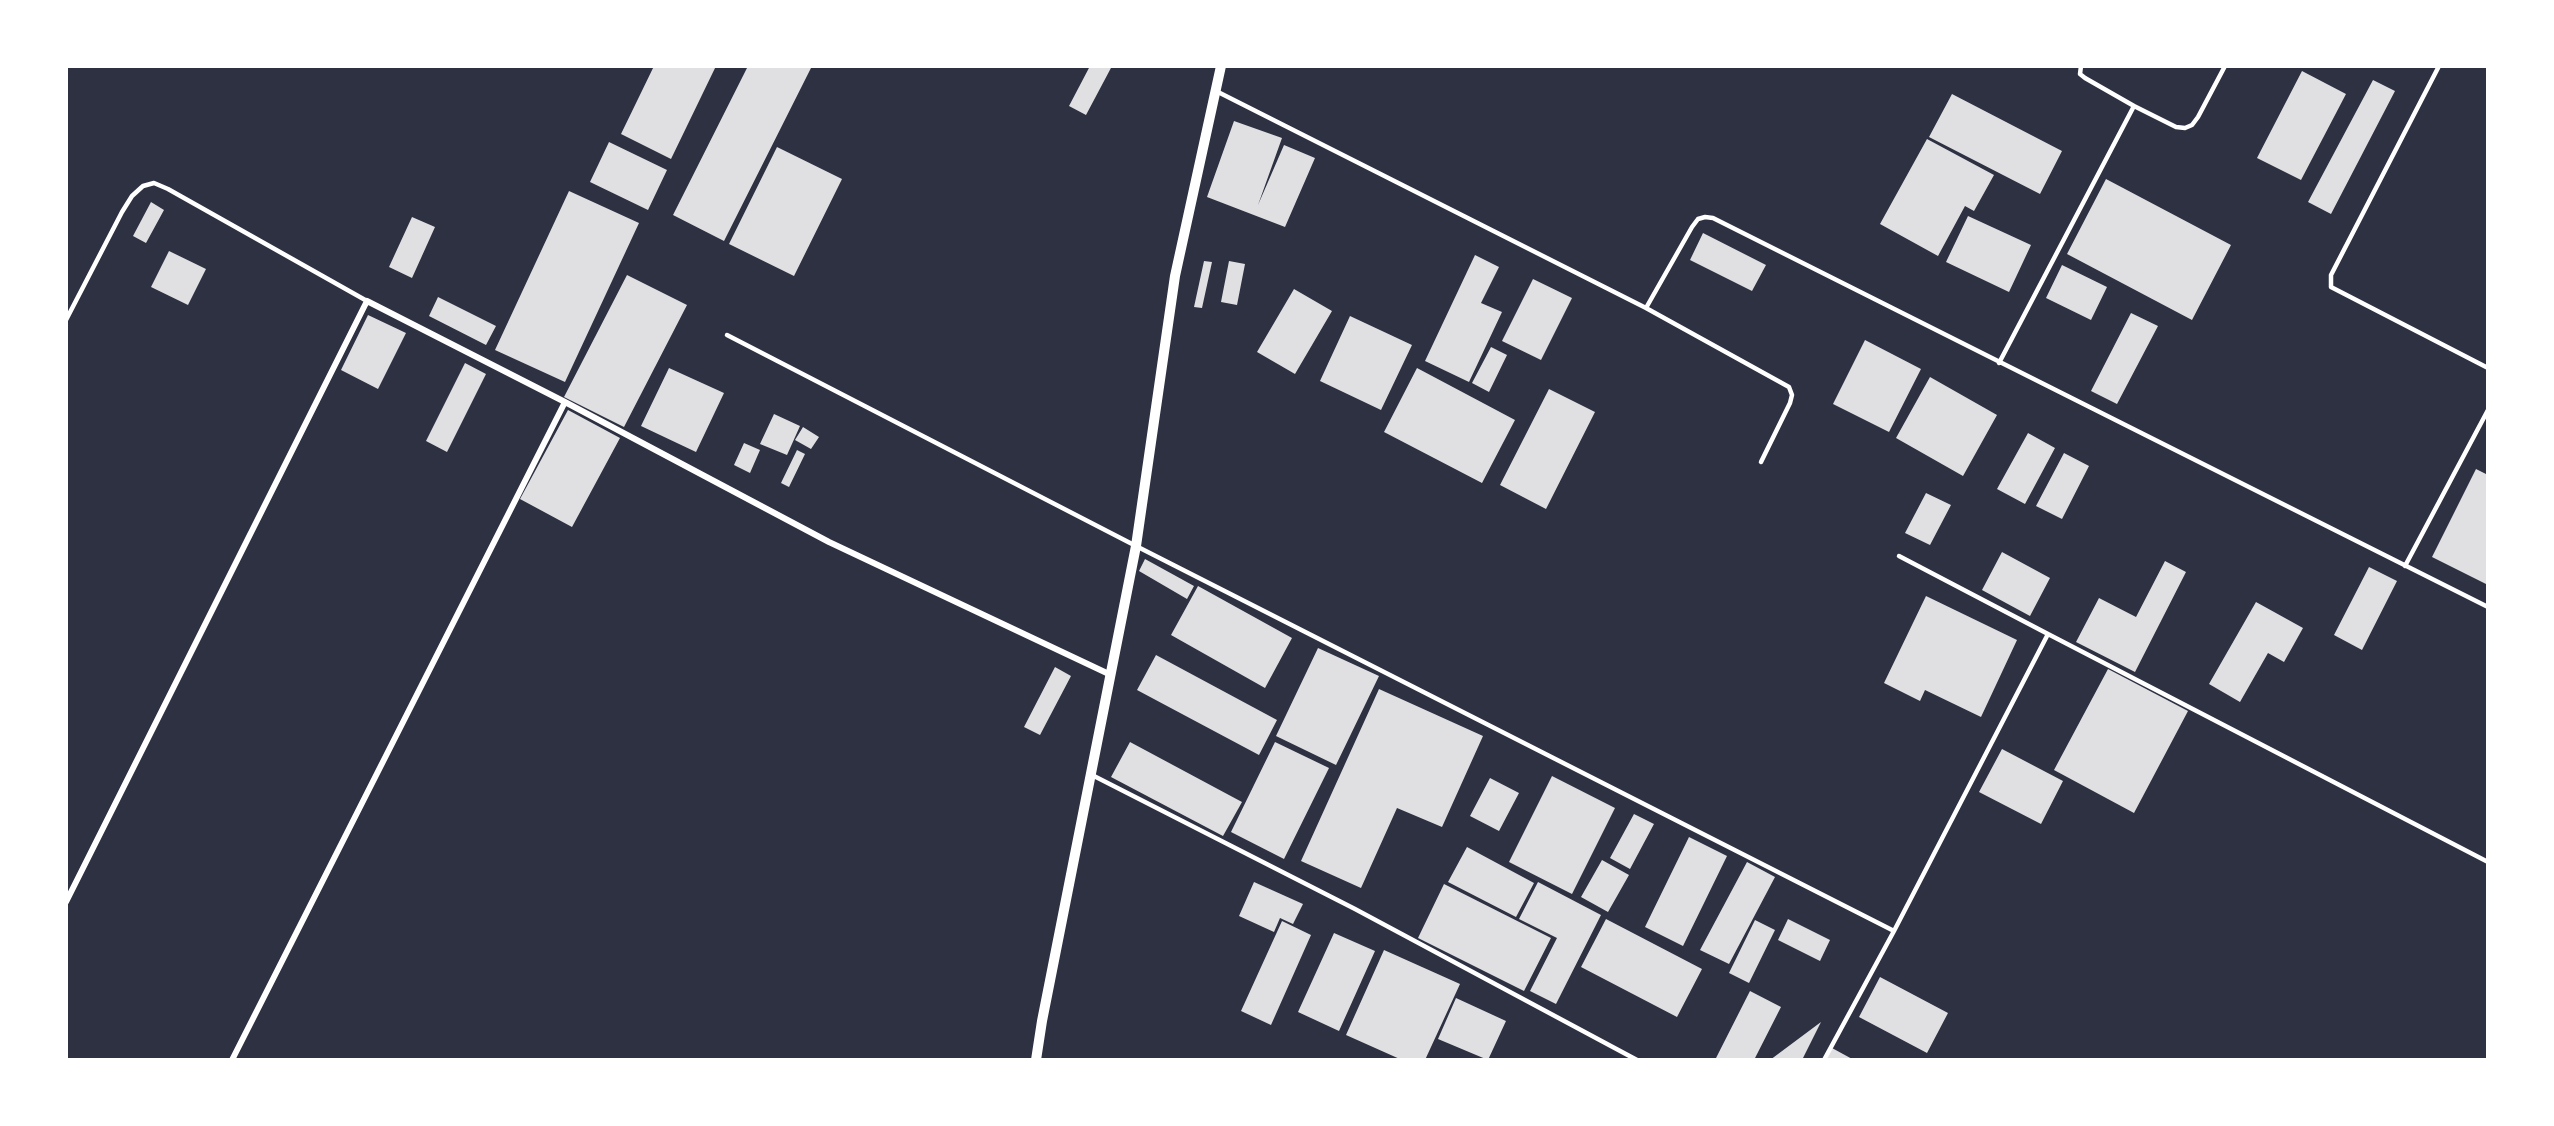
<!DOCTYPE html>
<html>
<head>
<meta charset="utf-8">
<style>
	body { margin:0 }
	#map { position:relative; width:2554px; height:1126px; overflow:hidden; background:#2d3142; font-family:"DejaVu Sans",sans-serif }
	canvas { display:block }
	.frame { position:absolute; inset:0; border:68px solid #fff; pointer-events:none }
</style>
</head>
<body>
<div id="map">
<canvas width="2554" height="1126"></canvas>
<div class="frame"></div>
</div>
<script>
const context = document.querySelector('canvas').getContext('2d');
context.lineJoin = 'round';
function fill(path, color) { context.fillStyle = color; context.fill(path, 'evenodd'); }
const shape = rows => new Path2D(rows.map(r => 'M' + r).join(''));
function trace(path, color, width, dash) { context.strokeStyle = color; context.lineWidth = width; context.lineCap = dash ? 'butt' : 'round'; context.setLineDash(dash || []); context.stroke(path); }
const building = shape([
	[654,66,716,66,671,159,621,134],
	[748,66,812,66,724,241,673,215],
	[1090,66,1112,66,1086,115,1069,106],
	[2302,71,2346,94,2301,180,2257,158],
	[2373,80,2395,91,2331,214,2308,202],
	[1952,94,2062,151,2040,194,1929,137],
	[1234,121,1282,138,1258,205,1284,145,1315,158,1285,227,1207,197],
	[1927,139,1994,175,1974,211,1965,206,1938,256,1880,224],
	[609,142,667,170,648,210,590,182],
	[777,147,842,179,794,276,729,244],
	[2106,179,2231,245,2192,320,2067,254],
	[569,191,639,223,565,382,495,350],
	[151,202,164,210,146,243,133,236],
	[1968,216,2031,245,2009,292,1946,262],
	[412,217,435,227,412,278,389,267],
	[1703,233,1766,265,1752,291,1690,260],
	[169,251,206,269,188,305,151,287],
	[1475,255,1499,267,1481,303,1502,312,1469,382,1425,361],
	[1204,261,1212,262,1202,308,1194,307],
	[1229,261,1245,264,1237,305,1221,302],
	[2062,265,2107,287,2091,320,2046,298],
	[627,275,687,305,624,427,564,397],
	[1533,279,1572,298,1541,360,1502,341],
	[1294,289,1332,311,1295,374,1257,352],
	[438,297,496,326,486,345,429,316],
	[2131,313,2158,326,2117,404,2091,391],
	[368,315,406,333,378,389,341,370],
	[1350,316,1412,345,1381,410,1320,381],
	[1865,340,1921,369,1889,432,1833,404],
	[1491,347,1507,355,1489,392,1472,383],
	[465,363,486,374,447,452,426,441],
	[669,368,724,393,696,452,641,426],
	[1417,368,1515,420,1482,483,1384,432],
	[1930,377,1997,415,1963,476,1896,438],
	[1549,389,1595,412,1546,509,1500,485],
	[568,410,620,438,572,527,520,499],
	[774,414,800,426,787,455,760,444],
	[803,427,819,437,811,449,795,440],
	[2028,433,2055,448,2025,504,1997,489],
	[744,443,760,450,750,473,734,465],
	[797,450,805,454,789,487,781,483],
	[2064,453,2089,466,2062,519,2036,506],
	[2476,469,2488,475,2488,585,2432,557],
	[1926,493,1951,505,1930,545,1905,533],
	[2002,552,2050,578,2030,616,1982,590],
	[1145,559,1194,586,1187,599,1139,571],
	[2165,561,2186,572,2135,672,2076,642,2099,598,2136,617],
	[2369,567,2397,581,2362,650,2334,635],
	[1198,586,1292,638,1265,688,1171,635],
	[1926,596,2017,640,1981,717,1925,690,1920,701,1884,683],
	[2256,602,2303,628,2284,662,2268,653,2240,702,2209,684],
	[1318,648,1379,676,1336,765,1276,736],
	[1156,655,1277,720,1259,755,1137,690],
	[1055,667,1071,676,1040,735,1024,727],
	[2108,669,2188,711,2134,813,2054,770],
	[1379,689,1483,736,1442,827,1397,808,1361,888,1301,861],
	[1130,742,1242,802,1223,836,1111,777],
	[1275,742,1329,768,1284,859,1231,832],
	[2002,749,2063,781,2041,824,1979,792],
	[1552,776,1615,808,1572,894,1509,862],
	[1490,778,1519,793,1499,831,1470,816],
	[1634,814,1654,824,1630,869,1610,858],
	[1689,837,1727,856,1683,946,1645,927],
	[1467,847,1534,883,1516,917,1448,882],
	[1602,860,1629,875,1608,912,1581,897],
	[1747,862,1775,877,1729,964,1700,950],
	[1254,882,1303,904,1293,924,1280,918,1274,932,1239,916],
	[1538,882,1601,915,1556,1004,1530,991,1557,938,1519,919],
	[1444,884,1551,938,1524,991,1418,938],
	[1606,919,1702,969,1677,1017,1581,967],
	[1788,919,1830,940,1820,961,1778,940],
	[1755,920,1775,930,1749,983,1729,973],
	[1282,921,1311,935,1271,1025,1241,1011],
	[1334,933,1375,951,1339,1031,1298,1012],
	[1384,950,1460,984,1425,1060,1402,1060,1346,1035],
	[1880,977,1948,1013,1927,1053,1859,1017],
	[1750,991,1781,1007,1754,1060,1715,1060],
	[1456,998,1506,1021,1488,1060,1438,1039],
	[1821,1022,1802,1060,1770,1060],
	[1832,1048,1854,1060,1826,1060]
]);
const service = shape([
	[2081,66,2080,74,2085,78,2134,106],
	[2439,66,2331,275,2331,287,2488,368],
	[1216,91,1646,308,1692,227,1698,219,1705,217,1713,218,2488,607],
	[1646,308,1789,387,1792,395,1790,403,1761,462],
	[66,320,122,212,132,196,143,186,154,183,168,189,367,301],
	[727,335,1136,546,1894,931],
	[1999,363,2134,106,2176,127,2185,128,2192,125,2198,117,2225,66],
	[1899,556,2048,634],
	[2405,566,2488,410],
	[1092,775,1355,909,1637,1060],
	[1824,1060,1894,931,2048,634,2488,862]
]);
const minor = shape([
	[66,902,367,301,565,402,829,542,1111,675],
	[232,1060,565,402]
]);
const tertiary = shape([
	[1036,1060,1042,1021,1136,546,1175,276,1221,66]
]);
fill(building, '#e0e0e3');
trace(service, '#fff', 4.5);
trace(minor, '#fff', 6);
trace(tertiary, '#fff', 10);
</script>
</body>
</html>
